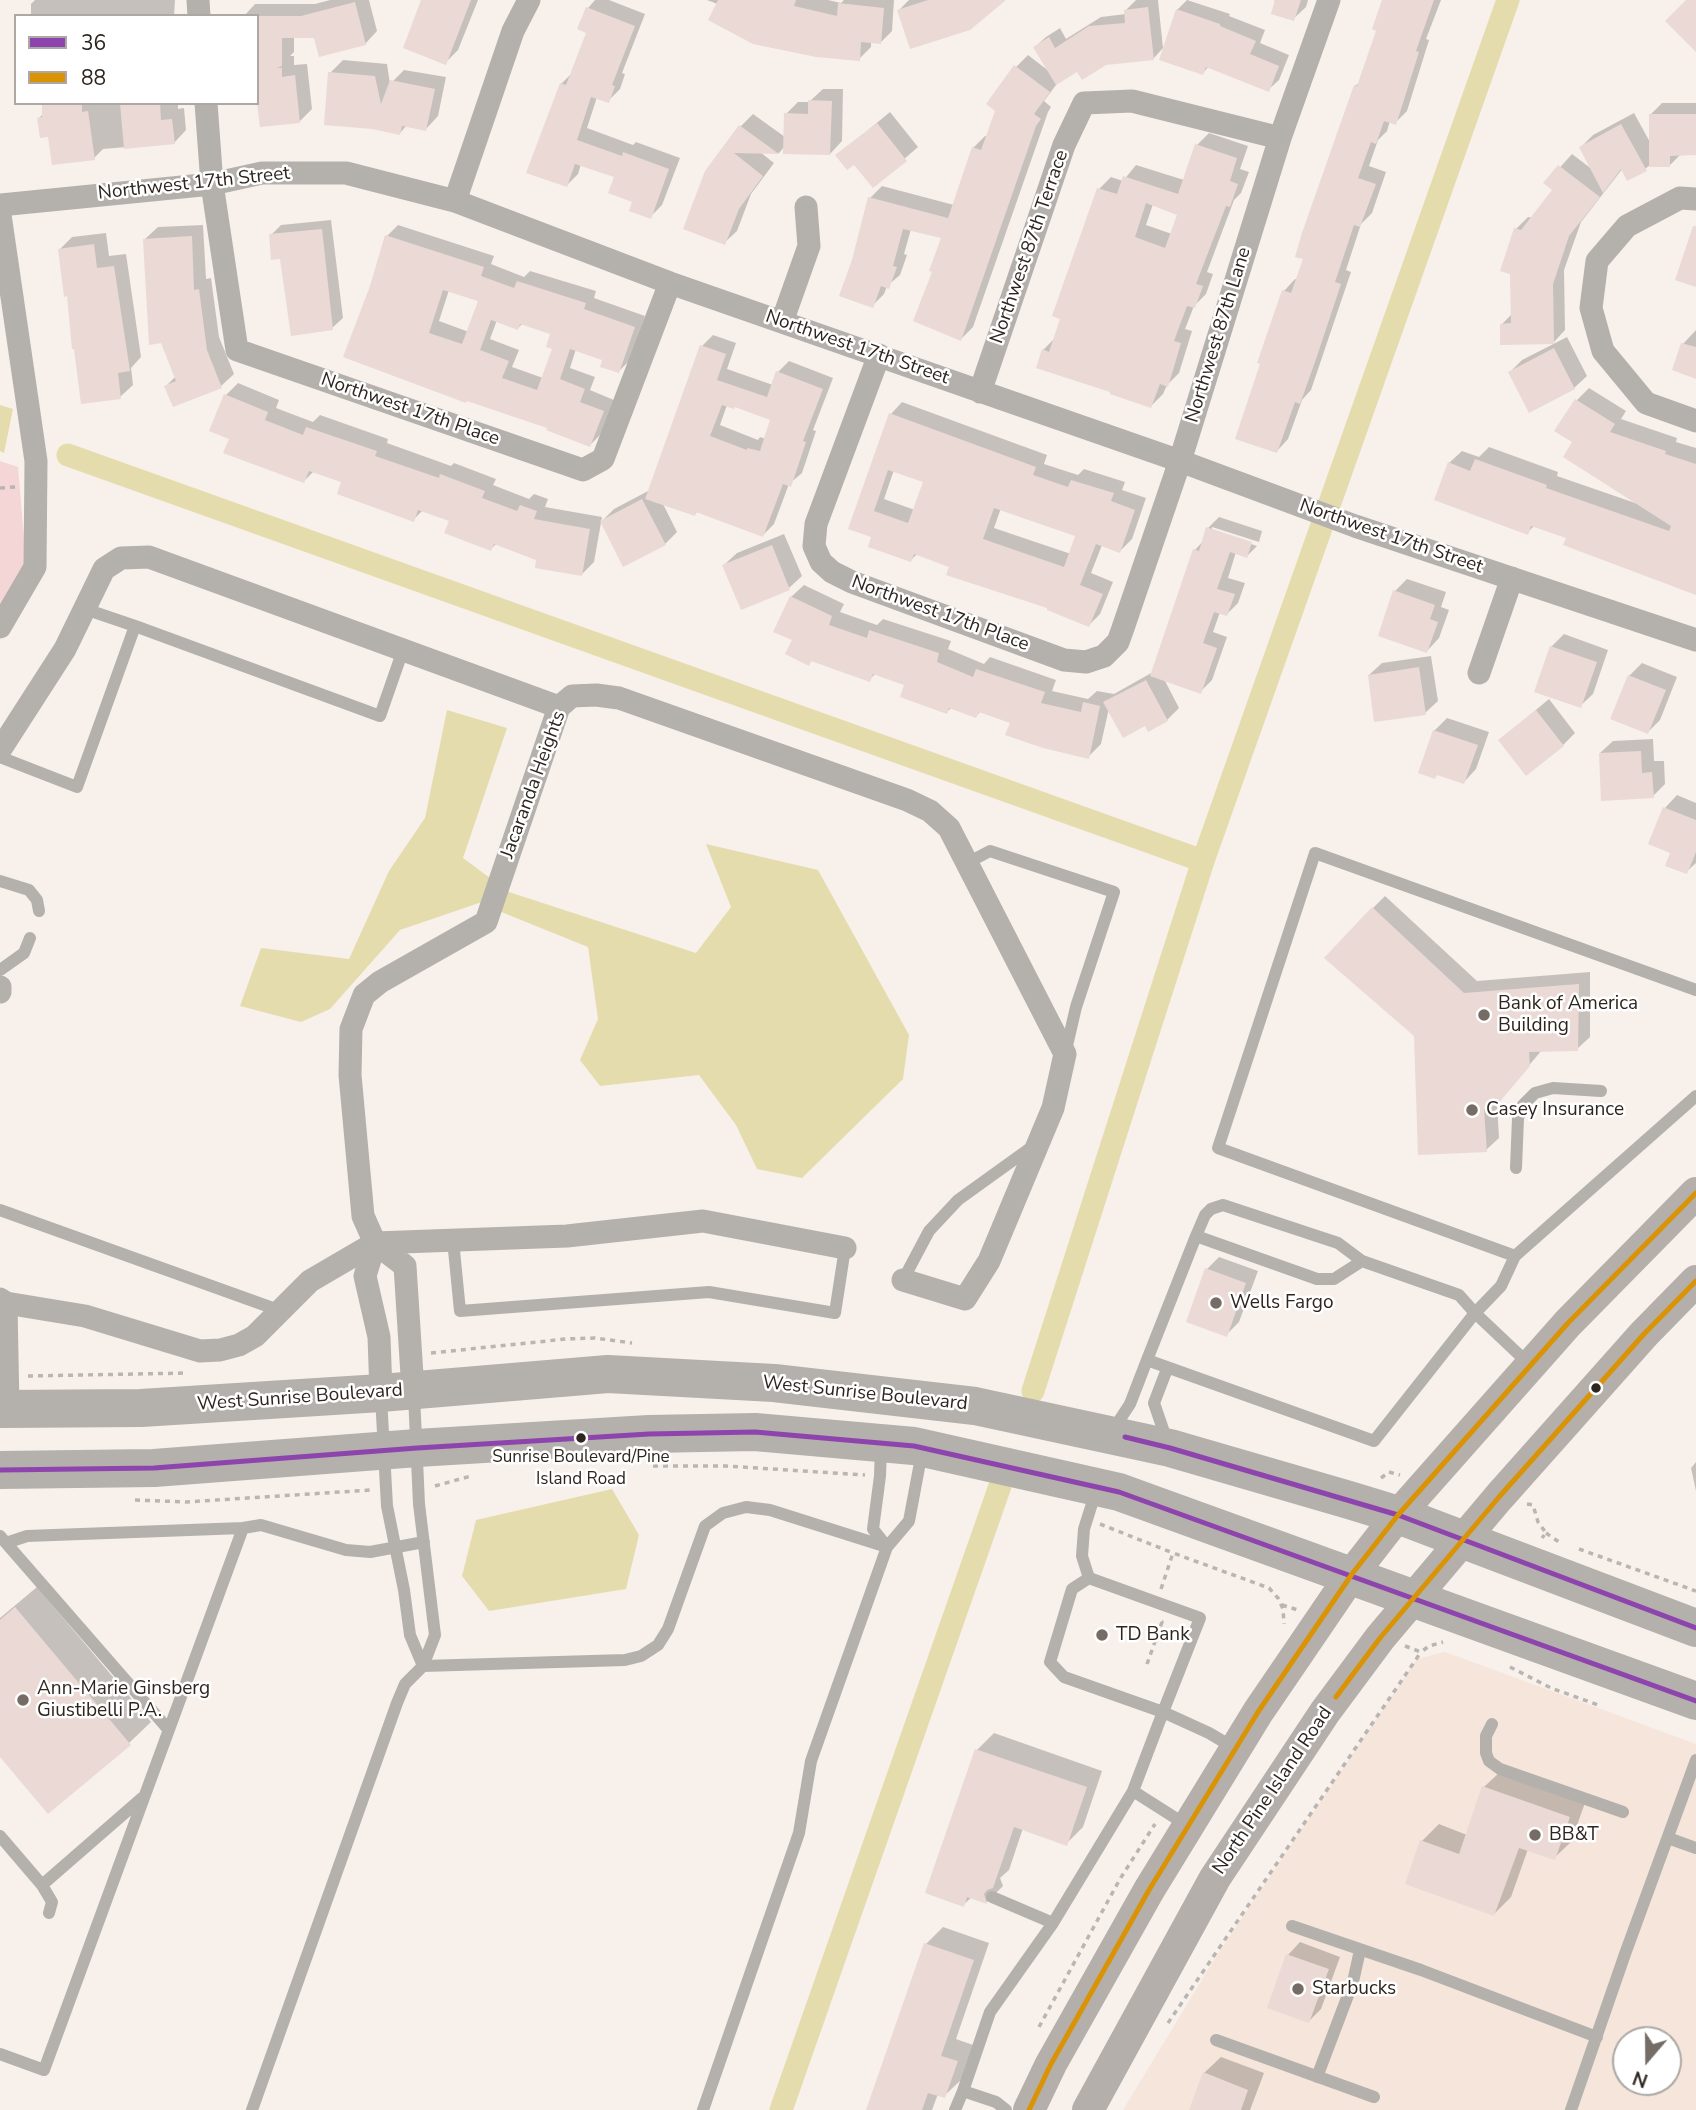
<!DOCTYPE html>
<html>
<head>
<meta charset="utf-8">
<style>
	body { margin:0 }
	#map { position:relative; width:1696px; height:2110px; overflow:hidden; background:#f8f0eb; font-family:"Nunito Sans",sans-serif }
	canvas { display:block }
	.legend { position:absolute; left:14px; top:14px; width:245px; height:91px; box-sizing:border-box; background:#fff; border:2px solid #aba8a5; margin:0; padding:9px 12px; list-style:none; font-size:21px; color:#2e251f }
	.legend li { display:flex; align-items:center; gap:14px; height:35px }
	.legend b { width:35px; border:2px solid #aba8a5 }
	.north { position:absolute; left:1612px; top:2026px; width:70px; height:70px; box-sizing:border-box; background:#fff; border:2px solid #aba8a5; border-radius:50%; rotate:200deg; font-size:19px; font-weight:700; line-height:28px; text-align:center; color:#2e251f }
	.north::after { content:''; display:block; margin:auto; width:24px; height:32px; background:#756c66; clip-path:polygon(50% 0,100% 100%,50% 72%,0 100%) }
</style>
</head>
<body>
<div id="map">
<canvas width="1696" height="2110"></canvas>
<ul class="legend">
<li><b style="height:9px;background:#8e44ad"></b>36</li>
<li><b style="height:9px;background:#d99305"></b>88</li>
</ul>
<div class="north">N</div>
</div>
<script>
const context = document.querySelector('canvas').getContext('2d');
context.lineJoin = 'round';
function fill(path, color) { context.fillStyle = color; context.fill(path, 'evenodd'); }
const shape = rows => new Path2D(rows.map(r => 'M' + r).join(''));
function trace(path, color, width, dash) { context.strokeStyle = color; context.lineWidth = width; context.lineCap = dash ? 'butt' : 'round'; context.setLineDash(dash || []); context.stroke(path); }
function write(font, color, halo, rows, align = 'center') {
  context.font = font + ' "Nunito Sans",sans-serif'; context.lineWidth = 5; context.setLineDash([]); context.textBaseline = 'middle'; context.strokeStyle = halo; context.fillStyle = color; for (const [text, x, y, turn = 0] of rows) {
    context.save(); context.translate(x, y); context.rotate((+turn || 0) * Math.PI / 180); context.textAlign = isNaN(turn) ? turn : align; if (halo) context.strokeText(text, 0, 0); context.fillText(text, 0, 0); context.restore();
  }
}
const built = shape([
	[1445,1652,1696,1744,1696,2110,1123,2110,1217,1955,1417,1659],
	[1626,2040,1668,2040,1668,2082,1626,2082]
]);
const green = shape([
	[0,461,18,467,26,562,0,611]
]);
const water = shape([
	[0,405,13,409,4,453,0,451],
	[447,710,507,728,463,858,509,892,696,953,731,907,706,844,818,870,909,1035,903,1079,802,1178,757,1169,736,1125,699,1075,600,1086,580,1060,598,1019,588,947,479,903,400,930,330,1009,301,1022,240,1006,261,948,349,959,389,871,425,818],
	[612,1489,639,1535,626,1589,489,1611,462,1576,476,1520]
]);
const shadow = shape([
	[35,0,175,0,174,16,31,16,31,4],
	[330,0,369,0,377,31,365,44,316,36,294,36,294,52,290,56,294,56,294,65,307,64,312,109,299,122,257,98,257,16,244,16,255,4,315,4],
	[425,0,478,0,458,50,445,63],
	[595,0,609,0,645,14,622,73,625,74,620,89,608,101,597,97,587,128,633,145,636,142,680,158,662,205,650,217,634,201,616,176,581,164,578,174,567,185,561,84,573,72,589,32,580,28,588,8],
	[707,0,828,0,841,3,844,0,894,0,892,31,880,43,871,42,871,47,859,59],
	[909,0,1004,0,899,10],
	[1136,0,1158,0,1163,48,1153,59,1105,64,1078,70,1059,81,1044,101,1051,107,1048,112,973,327,961,339,935,271,944,237,911,229,904,254,907,255,900,275,887,286,884,294,872,306,854,260,870,198,882,186,954,205,973,148,985,136,988,137,1016,67,1028,55,1050,72,1035,47,1046,37,1060,28,1066,39,1101,17,1126,14,1126,10],
	[1187,0,1230,14,1229,16,1265,30,1260,43,1289,55,1279,80,1268,90,1209,66,1203,73,1177,10],
	[1274,0,1308,0,1306,7,1293,19],
	[1385,0,1441,0,1426,39,1429,40,1407,111,1395,123,1390,121,1387,131,1378,140,1369,166,1386,172,1372,213,1361,224,1346,270,1351,272,1311,390,1302,400,1288,439,1277,451,1284,291,1295,279,1297,280,1355,86,1360,82,1378,29],
	[343,60,387,64,390,84,404,70,446,77,438,116,426,129,407,125,400,133,330,73],
	[823,89,843,89,842,141,830,154,785,146,779,153,760,152,774,163,751,194,737,231,724,243,707,172,741,126,753,114,785,137,786,114,798,102,809,102],
	[44,103,178,103,178,109,184,108,186,130,174,143,103,149,94,158,50,135,39,118,44,113],
	[1662,103,1696,103,1696,154,1681,154,1670,165,1650,165,1645,169,1623,168,1581,222,1564,270,1565,330,1553,343,1502,324,1512,314,1516,229,1528,217,1533,218,1555,190,1546,183,1572,154,1593,170,1581,147,1593,135,1634,113,1651,144,1651,114],
	[890,112,918,147,873,186,854,162,838,155],
	[1209,133,1248,146,1240,169,1249,172,1241,193,1234,200,1207,272,1213,274,1206,294,1194,306,1185,329,1192,331,1179,373,1167,385,1163,394,1151,406,1043,350,1055,338,1099,189,1111,177,1123,181,1136,165,1184,180,1197,145],
	[1153,204,1180,214,1172,234,1146,225],
	[331,220,343,318,332,328,281,257,271,235,281,225],
	[203,225,206,279,211,278,219,337,234,374,221,386,174,405,166,386,176,376,145,239,158,227],
	[398,225,494,256,491,264,524,277,530,271,596,291,594,298,645,316,630,360,619,371,605,359,576,349,570,368,595,377,590,390,614,400,601,434,590,445,549,427,468,399,372,286,387,236],
	[449,290,480,300,469,332,439,321],
	[497,320,518,328,523,323,553,333,554,348,543,378,512,367,519,350,490,339],
	[106,233,109,256,126,254,141,357,131,368,133,385,120,397,68,294,59,250,72,237],
	[1696,330,1696,377,1683,344],
	[713,335,736,343,727,369,773,385,778,372,789,361,833,378,813,430,816,431,802,473,789,484,774,524,763,535,698,511,695,514,662,502,677,532,665,544,602,521,614,509,650,490,702,346],
	[727,405,736,405,772,419,766,439,760,437,758,440,720,425],
	[1567,337,1587,376,1574,388,1510,372,1522,360],
	[238,383,279,400,276,408,313,422,320,415,388,439,387,443,451,466,454,463,496,479,493,485,529,499,534,494,548,499,545,507,602,517,594,562,582,574,497,543,491,549,451,520,423,510,413,520,344,481,314,471,304,481,231,438,226,395],
	[1589,388,1626,411,1621,419,1677,438,1676,442,1696,448,1696,594,1568,537,1535,525,1528,532,1449,463,1462,451,1479,457,1489,447,1558,472,1557,476,1638,504,1574,442,1557,431,1577,400],
	[902,402,1047,455,1044,464,1078,475,1084,469,1125,482,1122,490,1146,498,1132,539,1120,551,1102,545,1091,573,1113,582,1100,614,1089,625,918,553,911,560,873,536,850,528,891,414],
	[894,470,926,481,915,510,884,499],
	[1001,508,1078,535,1071,554,994,528],
	[1219,517,1262,531,1259,542,1212,527,1212,531,1257,546,1247,556,1236,552,1228,578,1245,583,1238,603,1227,614,1220,612,1213,632,1227,637,1212,680,1200,692,1164,679,1179,708,1167,720,1146,724,1109,708,1101,744,1088,757,1012,722,981,711,976,716,952,707,947,712,907,684,876,673,869,680,812,660,809,663,794,640,791,597,804,585,844,604,840,612,877,625,883,619,951,641,948,649,984,664,990,657,1056,680,1052,691,1088,699,1097,691,1114,694,1153,672,1195,550,1204,540,1208,528],
	[784,534,802,576,789,588,724,565,737,553],
	[1407,579,1446,592,1441,607,1449,610,1439,638,1427,651,1395,591],
	[1564,634,1608,650,1593,694,1580,706,1551,647],
	[1431,656,1438,701,1425,713,1369,675,1382,663],
	[1642,663,1677,677,1660,720,1648,732,1629,676],
	[1549,699,1575,733,1563,745,1500,740],
	[1447,718,1489,732,1476,769,1464,782,1434,731],
	[1653,739,1654,761,1664,761,1665,784,1653,796,1600,753,1613,741],
	[1677,795,1696,803,1696,863,1686,872,1673,852,1665,808],
	[1385,896,1477,981,1590,972,1590,1037,1577,1049,1542,1050,1497,1103,1499,1138,1486,1150,1415,1035,1373,908],
	[1219,1257,1258,1271,1239,1322,1226,1335,1207,1269],
	[1696,1462,1696,1491,1691,1468],
	[37,1587,151,1722,129,1743,0,1754,0,1618],
	[994,1733,1102,1771,1083,1827,1066,1844,1023,1828,1009,1870,1000,1878,1003,1886,987,1902,972,1897,963,1905,927,1892,977,1750],
	[1501,1771,1586,1800,1571,1842,1554,1858,1528,1849,1511,1897,1494,1914,1422,1841,1439,1824,1467,1835,1484,1787],
	[943,1927,989,1943,956,2039,973,2045,961,2080,944,2096,938,2094,932,2110,868,2110,926,1944],
	[1300,1942,1340,1957,1321,2009,1309,2021,1288,1955],
	[1221,2057,1264,2073,1250,2110,1190,2110,1204,2073]
]);
const canal = shape([
	[68,455,1203,861],
	[1033,1391,1203,861,1508,0],
	[781,2110,1000,1486]
]);
const building = shape([
	[421,0,471,0,446,65,403,48],
	[718,0,796,0,794,6,837,16,838,3,884,8,881,44,861,42,860,61,816,57,753,44,708,20],
	[928,0,1006,0,970,30,910,49,897,10],
	[1275,0,1301,0,1294,21,1271,14],
	[1382,0,1434,0,1416,51,1419,52,1396,125,1384,121,1376,144,1371,142,1358,178,1376,184,1360,227,1354,225,1335,282,1341,284,1316,359,1300,404,1295,402,1277,453,1235,439,1260,364,1257,363,1282,290,1291,293,1303,259,1295,257,1302,233,1354,85,1357,86,1376,31,1372,29],
	[1686,0,1696,0,1696,52,1665,21],
	[355,2,366,45,319,57,314,38,282,38,282,66,277,68,282,68,282,77,295,75,300,123,260,127,257,102,257,16,301,16],
	[586,7,635,26,612,85,615,86,609,103,591,97,577,140,622,156,623,152,669,169,651,219,629,211,632,202,608,193,614,177,575,164,567,187,526,173,560,83,566,85,586,33,577,29],
	[1148,7,1154,60,1106,65,1082,80,1077,72,1056,85,1033,47,1049,37,1055,48,1089,26,1125,23,1124,10],
	[1176,9,1220,24,1220,26,1256,41,1250,54,1279,66,1269,92,1206,67,1203,75,1159,60],
	[1014,65,1050,92,1034,114,1041,119,1036,126,961,341,913,321,932,272,929,271,941,238,903,229,893,266,897,267,889,289,881,286,873,308,839,296,852,260,868,197,948,218,972,147,981,150,995,111,986,104],
	[328,72,375,76,381,104,390,80,435,89,426,131,402,126,400,135,372,129,324,125],
	[808,100,832,101,830,155,783,154,784,113,808,114],
	[42,103,82,103,82,112,88,111,95,160,52,165,48,137,40,138,37,118,42,117],
	[120,103,160,103,161,120,172,119,175,144,124,149],
	[1649,114,1696,114,1696,155,1670,156,1670,167,1649,167],
	[877,123,907,161,873,188,854,165,847,170,835,155],
	[1621,124,1647,171,1627,181,1621,169,1603,193,1579,147],
	[739,125,779,154,734,153,763,176,739,209,725,245,683,229,705,171],
	[1195,144,1237,158,1230,181,1238,184,1230,207,1226,206,1196,284,1203,286,1195,308,1187,306,1174,341,1181,343,1168,387,1160,384,1151,408,1110,394,1110,392,1036,368,1042,349,1049,352,1060,319,1052,316,1097,188,1117,194,1123,176,1178,194],
	[1146,203,1177,215,1165,248,1135,237],
	[1558,165,1600,197,1569,236,1553,284,1554,344,1500,345,1500,324,1511,323,1510,274,1500,271,1514,228,1521,230,1552,190,1543,183],
	[1693,226,1696,226,1696,287,1675,280],
	[322,229,333,330,291,336,280,259,271,260,269,234],
	[385,235,484,267,481,276,514,288,517,281,586,303,584,309,635,327,619,373,600,367,602,360,570,349,560,379,585,389,580,402,604,411,590,447,546,430,547,428,467,401,466,403,343,357,370,286],
	[443,290,478,301,462,344,429,333],
	[491,320,518,330,520,324,550,334,546,347,552,349,537,390,502,378,509,361,480,350],
	[192,236,194,290,199,289,207,350,222,388,173,407,164,386,176,381,161,343,149,345,143,239],
	[94,244,97,268,114,266,130,371,118,373,121,399,81,404,74,349,72,349,67,296,64,297,58,249],
	[1681,343,1696,347,1696,379,1672,370],
	[700,345,726,354,717,380,767,397,776,371,823,389,803,441,806,442,791,487,783,484,763,537,696,512,695,516,645,499],
	[722,405,734,409,735,407,770,420,760,451,747,448,747,450,710,436],
	[1554,348,1575,389,1529,413,1508,372],
	[224,394,268,412,265,420,303,435,306,427,377,451,375,456,439,478,440,474,485,491,482,498,517,511,520,505,537,511,534,519,590,529,582,576,535,568,536,560,494,544,491,551,444,533,449,521,418,510,414,522,337,494,341,482,309,471,304,483,223,453,229,439,209,431],
	[1575,399,1615,424,1610,432,1666,451,1665,454,1696,464,1696,595,1563,545,1566,538,1531,526,1528,535,1434,500,1448,462,1470,471,1475,459,1547,485,1546,488,1669,531,1671,526,1563,457,1572,442,1554,431],
	[889,413,1036,467,1033,475,1068,487,1071,480,1114,493,1111,501,1135,510,1120,553,1096,544,1080,585,1103,594,1089,627,1047,610,1047,608,946,575,949,567,914,554,911,562,868,547,871,537,848,529],
	[888,470,923,482,908,523,874,511],
	[994,508,1075,536,1064,567,983,539],
	[642,499,666,545,623,567,600,521],
	[1206,527,1252,542,1247,558,1230,552,1217,589,1235,594,1227,616,1214,612,1203,643,1217,648,1201,694,1150,676,1193,549,1199,551],
	[772,545,790,590,741,610,722,565],
	[1393,590,1435,605,1430,619,1438,622,1427,653,1378,636],
	[790,596,832,616,829,625,867,638,869,630,939,653,937,662,973,677,976,669,1045,692,1041,703,1081,712,1083,702,1100,706,1089,759,1043,748,1005,735,1010,723,979,712,976,718,949,708,947,714,900,697,904,685,873,674,870,682,811,661,809,666,785,654,792,640,773,632],
	[1550,646,1597,662,1581,708,1534,692],
	[1419,667,1426,715,1374,722,1368,675],
	[1628,675,1666,690,1648,734,1610,719],
	[1146,680,1168,721,1148,732,1145,726,1123,738,1103,702],
	[1536,710,1564,746,1526,776,1498,740],
	[1433,730,1478,745,1464,784,1437,775,1435,779,1418,773],
	[1641,751,1642,773,1652,772,1654,798,1601,801,1599,753],
	[1663,807,1696,820,1696,852,1687,874,1665,866,1670,853,1648,844],
	[1372,907,1464,993,1579,984,1578,1051,1529,1052,1530,1066,1497,1105,1484,1109,1487,1152,1418,1155,1414,1036,1324,958],
	[1205,1268,1246,1283,1227,1337,1186,1322],
	[15,1607,131,1745,48,1814,0,1757,0,1620],
	[975,1749,1087,1787,1067,1846,1014,1827,993,1888,987,1890,984,1894,987,1904,967,1897,964,1907,925,1893],
	[1482,1786,1570,1817,1555,1860,1519,1848,1494,1916,1405,1884,1420,1840,1459,1854],
	[924,1943,974,1960,941,2056,958,2061,945,2098,928,2093,922,2110,866,2110],
	[1286,1954,1329,1969,1309,2023,1267,2008],
	[1203,2072,1248,2090,1241,2110,1189,2110]
]);
const path = shape([
	[0,488,15,487],
	[431,1353,566,1339,595,1338,632,1343],
	[28,1376,188,1373],
	[653,1466,726,1466,865,1475],
	[1381,1478,1389,1472,1400,1475],
	[435,1486,471,1476],
	[135,1500,186,1502,371,1490],
	[1527,1504,1533,1505,1538,1522,1546,1533,1542,1538],
	[1100,1524,1173,1553],
	[1546,1533,1559,1542],
	[1579,1549,1696,1591],
	[1161,1589,1173,1553,1269,1588,1278,1598,1283,1609,1284,1624],
	[1282,1605,1298,1610],
	[1405,1646,1421,1652,1429,1646,1443,1642],
	[1147,1664,1162,1622,1159,1621],
	[1510,1667,1551,1688,1601,1706],
	[1168,2023,1421,1652],
	[1039,2027,1120,1879,1155,1824]
]);
const service = shape([
	[135,626,380,716,403,650],
	[0,757,77,787,135,626,85,609],
	[967,863,990,851,1114,892,1076,1007,1066,1050],
	[0,881,29,890,37,900,39,911],
	[0,970,24,953,30,938],
	[1696,990,1315,853,1218,1148,1515,1256,1696,1096],
	[1516,1168,1518,1118,1523,1105,1535,1093,1553,1088,1601,1091],
	[0,1210,281,1311],
	[1196,1236,1317,1279,1334,1279,1362,1261],
	[453,1240,460,1311,709,1292,835,1313,845,1248],
	[1515,1256,1501,1286,1475,1313,1530,1365],
	[903,1280,929,1231,958,1200,1033,1146],
	[381,1397,387,1506,404,1590,410,1635,423,1666,435,1635,419,1504,414,1395],
	[1113,1430,1130,1404,1147,1360,1196,1236,1205,1215,1211,1209,1223,1205,1338,1243,1362,1261,1459,1295,1475,1313,1374,1441,1147,1360],
	[1167,1441,1154,1403,1167,1369],
	[881,1448,880,1476,873,1529,887,1547],
	[0,1536,168,1729],
	[6,1543,27,1536,243,1528],
	[1089,1578,1200,1618,1163,1712,1064,1677,1050,1662,1072,1589,1089,1578],
	[1089,1578,1082,1556,1084,1529,1096,1491],
	[1492,1724,1486,1736,1486,1753,1489,1761,1500,1769,1623,1812],
	[1133,1791,1163,1712,1209,1733,1236,1749],
	[0,1836,42,1885],
	[1668,1838,1696,1848],
	[992,1897,1053,1923],
	[49,1913,52,1902,42,1885,142,1798],
	[1292,1926,1421,1970,1597,2037],
	[1216,2040,1374,2097],
	[0,2054,44,2070,243,1528,261,1525,346,1550,370,1552,424,1542],
	[1317,2077,1353,1982,1360,1950],
	[963,2091,990,2012,1053,1923,1133,1791,1188,1826],
	[252,2110,397,1703,405,1684,423,1666,625,1660,641,1656,658,1645,668,1629,705,1526,723,1513,746,1507,770,1510,887,1547],
	[703,2110,799,1833,811,1761,887,1547,909,1521,922,1452],
	[955,2110,963,2091,996,2102,1006,2110],
	[1571,2110,1625,1954,1696,1760]
]);
const minor = shape([
	[198,0,199,16],
	[206,103,212,184,237,350,583,470,603,459,670,283],
	[1696,199,1680,198,1627,226,1597,261,1591,308,1603,351,1646,403,1696,421],
	[455,201,513,31,529,0],
	[0,205,212,184,262,173,346,173,455,201,670,283,1180,461,1355,526,1696,640],
	[0,215,36,461,35,567,0,627],
	[782,322,809,246,806,207],
	[879,355,816,524,814,546,821,562,832,572,852,582,1064,660,1086,662,1104,656,1118,642,1122,631,1180,461,1280,138,1329,0],
	[980,392,1064,145,1084,103,1132,101,1280,138],
	[1479,673,1512,578],
	[0,750,65,649,104,569,121,558,149,557,559,707],
	[0,987,0,992],
	[375,1243,365,1276,379,1337,381,1393],
	[0,1299,6,1303,85,1316,200,1351,220,1350,239,1345,255,1336,310,1281,375,1243,567,1236,703,1221,845,1248],
	[6,1303,8,1409],
	[413,1391,405,1266,375,1243,363,1216,350,1075,351,1029,364,995,380,982,486,922,559,707,572,696,596,695,619,698,907,800,930,811,949,828,1065,1054,1053,1108,989,1261,965,1299,903,1280]
]);
const secondary = shape([
	[1029,2110,1051,2064,1149,1890,1258,1712,1352,1574,1398,1515,1568,1323,1696,1193],
	[1088,2110,1215,1878,1325,1712,1380,1638,1499,1497,1644,1334,1696,1281]
]);
const trunk = shape([
	[0,1409,141,1408,381,1393,608,1374,774,1383,975,1406,1170,1448,1349,1500,1398,1515,1696,1628],
	[0,1470,154,1468,417,1448,649,1434,755,1432,914,1446,1119,1492,1696,1701]
]);
const bus1 = shape([
	[1125,1437,1170,1448,1398,1515,1696,1628],
	[0,1470,154,1468,417,1448,649,1434,755,1432,914,1446,1119,1492,1696,1701]
]);
const bus2 = shape([
	[1336,1697,1380,1638,1499,1497,1644,1334,1696,1281],
	[1029,2110,1051,2064,1149,1890,1258,1712,1352,1574,1398,1515,1568,1323,1696,1193]
]);
const markers = [
	[1484,1015,7,"#756c66"],
	[1472,1110,7,"#756c66"],
	[1216,1303,7,"#756c66"],
	[1596,1388,6,"#2e251f"],
	[581,1438,6,"#2e251f"],
	[1102,1635,7,"#756c66"],
	[23,1700,7,"#756c66"],
	[1535,1835,7,"#756c66"],
	[1298,1989,7,"#756c66"]
];
const busNames = [
	["Sunrise Boulevard/Pine",581,1458],
	["Island Road",581,1480]
];
const streetNames = [
	["Northwest 17th Street",194,184,-6],
	["Northwest 87th Terrace",1030,247,-71],
	["Northwest 87th Lane",1219,335,-73],
	["Northwest 17th Street",857,348,19],
	["Northwest 17th Place",410,410,19],
	["Northwest 17th Street",1391,537,19],
	["Northwest 17th Place",940,614,20],
	["Jacaranda Heights",534,785,-70],
	["West Sunrise Boulevard",865,1394,6],
	["West Sunrise Boulevard",300,1398,-4],
	["North Pine Island Road",1273,1791,-56]
];
const poiNames = [
	["Bank of America",1498,1004],
	["Building",1498,1026],
	["Casey Insurance",1486,1110],
	["Wells Fargo",1230,1303],
	["TD Bank",1116,1635],
	["Ann-Marie Ginsberg",37,1689],
	["Giustibelli P.A.",37,1711],
	["BB&T",1549,1835],
	["Starbucks",1312,1989]
];
fill(built, '#f6e5da');
fill(green, '#f5d6d7');
fill(water, '#e5dcae');
fill(shadow, '#0003');
trace(canal, '#e5dcae', 23);
fill(building, '#ead9d4');
trace(path, '#b9b5b2', 3.5, [5, 5]);
trace(service, '#b4b1ad', 12);
trace(minor, '#b4b1ad', 23);
trace(secondary, '#b4afab', 32);
trace(trunk, '#b4b0ac', 38);
trace(bus1, '#8e44ad', 5);
trace(bus2, '#d99305', 5);
for (const [x, y, r, color] of markers) { const dot = new Path2D(); dot.arc(x, y, r, 0, 2 * Math.PI); context.fillStyle = color; context.fill(dot); trace(dot, '#fff', 2.5); }
write('17px', '#2e251f', '#fff', busNames);
write('19px', '#2e251f', '#fff', streetNames);
write('19px', '#2e251f', '#fff', poiNames, 'left');
</script>
</body>
</html>
